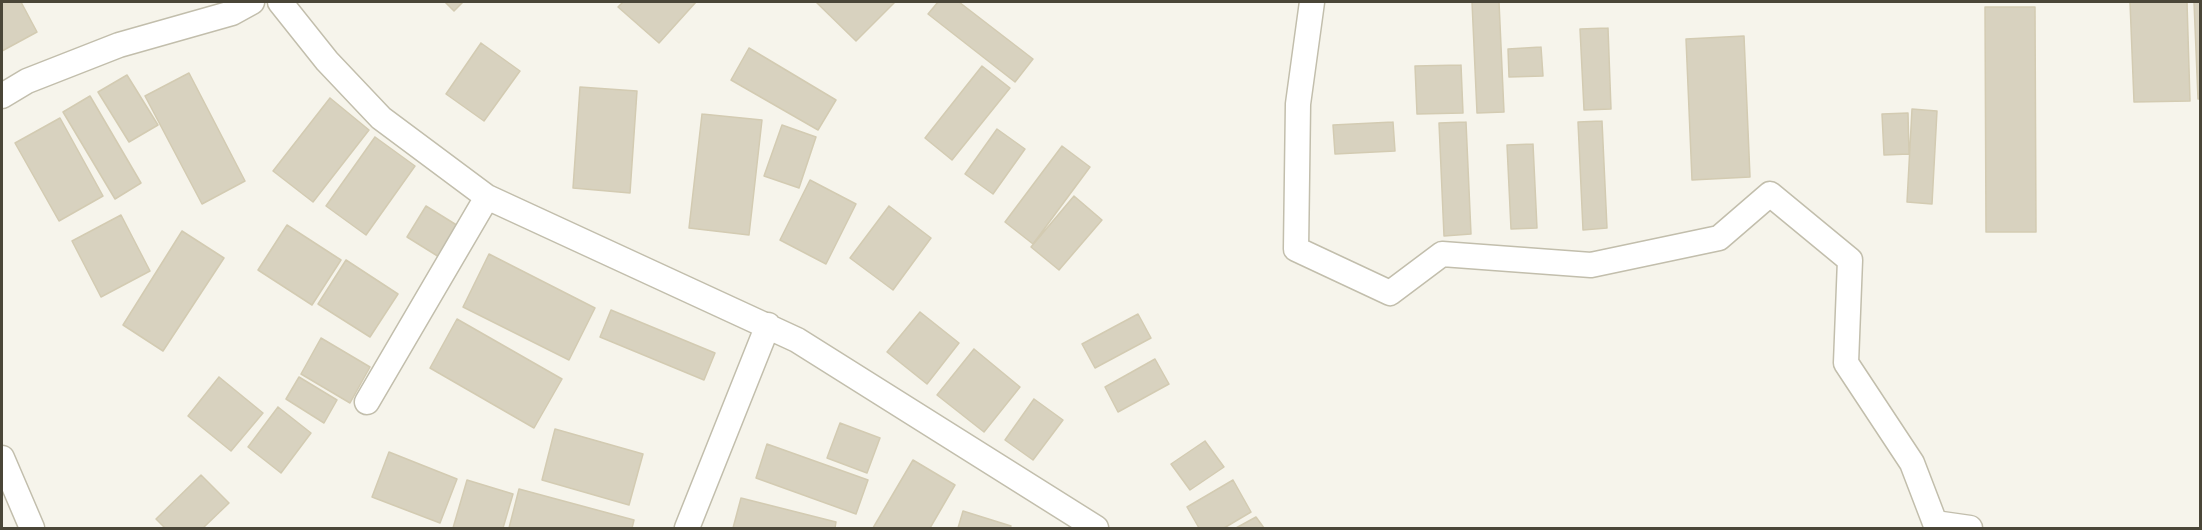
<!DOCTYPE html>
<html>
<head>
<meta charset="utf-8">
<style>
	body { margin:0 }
	#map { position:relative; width:2202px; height:530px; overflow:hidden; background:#f6f4eb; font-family:Jost,sans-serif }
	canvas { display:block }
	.frame { position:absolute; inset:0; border:3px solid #4a4638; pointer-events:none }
</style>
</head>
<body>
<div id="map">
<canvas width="2202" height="530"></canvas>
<div class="frame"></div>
</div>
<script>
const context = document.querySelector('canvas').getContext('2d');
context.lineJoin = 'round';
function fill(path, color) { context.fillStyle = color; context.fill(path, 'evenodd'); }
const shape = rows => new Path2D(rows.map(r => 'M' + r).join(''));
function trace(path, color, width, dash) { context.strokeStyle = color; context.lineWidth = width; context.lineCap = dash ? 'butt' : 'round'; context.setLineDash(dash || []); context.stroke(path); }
const building = shape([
	[2,2,21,2,37,32,2,51,2,2],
	[445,2,463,2,454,11,445,2],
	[623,2,696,2,659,43,618,7,623,2],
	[816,2,895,2,856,41,816,2],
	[938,2,959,2,1033,59,1015,82,928,14,938,2],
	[1472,2,1499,2,1504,112,1477,113,1472,2],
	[2130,2,2187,2,2190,101,2134,102,2130,2],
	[2194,2,2200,2,2200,99,2198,99,2194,2],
	[1985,7,2035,7,2036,232,1986,232,1985,7],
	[1608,28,1611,109,1584,110,1580,29,1608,28],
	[1744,36,1750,177,1692,180,1686,39,1744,36],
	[481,43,520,71,484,121,446,94,481,43],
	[1541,47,1543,76,1509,77,1508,49,1541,47],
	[749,48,836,100,818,130,731,80,749,48],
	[1461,65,1463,113,1417,114,1415,66,1461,65],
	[982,66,1010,88,952,160,925,138,982,66],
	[189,73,245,181,202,204,145,96,189,73],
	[127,75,158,125,129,142,98,92,127,75],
	[580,87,637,91,630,193,573,188,580,87],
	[90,96,141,183,115,199,63,112,90,96],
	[330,98,369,130,313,202,273,171,330,98],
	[1912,109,1937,111,1932,204,1907,202,1912,109],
	[1908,113,1909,154,1884,155,1882,114,1908,113],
	[702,114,762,120,749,235,689,228,702,114],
	[60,118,103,196,59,221,15,143,60,118],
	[1602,121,1607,228,1583,230,1578,122,1602,121],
	[1393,122,1395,151,1335,154,1333,125,1393,122],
	[1466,122,1471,234,1444,236,1439,123,1466,122],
	[782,125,816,137,799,188,764,176,782,125],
	[997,129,1025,149,993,194,965,174,997,129],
	[375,137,415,166,366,235,326,206,375,137],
	[1533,144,1537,228,1511,229,1507,145,1533,144],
	[1062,146,1090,167,1033,244,1005,222,1062,146],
	[810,180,856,204,826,264,780,240,810,180],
	[1074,196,1102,220,1059,270,1031,247,1074,196],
	[426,206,463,229,444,260,407,237,426,206],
	[889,206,931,238,893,290,850,258,889,206],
	[121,215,150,271,101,297,72,241,121,215],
	[287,225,341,260,312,305,258,270,287,225],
	[182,231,224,258,163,351,123,325,182,231],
	[489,254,595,308,569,360,463,307,489,254],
	[346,260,398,294,370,337,318,304,346,260],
	[611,310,715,353,704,380,600,337,611,310],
	[920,312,959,343,927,384,887,352,920,312],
	[1138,314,1151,338,1095,368,1082,344,1138,314],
	[457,319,562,379,534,428,430,368,457,319],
	[321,338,370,367,350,403,301,374,321,338],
	[974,349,1020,387,984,432,937,395,974,349],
	[1155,359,1169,384,1118,412,1105,387,1155,359],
	[219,377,263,413,231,451,188,416,219,377],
	[299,377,337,400,324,423,286,399,299,377],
	[1034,399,1063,420,1033,460,1005,440,1034,399],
	[278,407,311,433,281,473,248,447,278,407],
	[840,423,880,438,867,473,827,458,840,423],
	[555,429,643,454,629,505,542,480,555,429],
	[1205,441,1224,467,1190,490,1171,464,1205,441],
	[767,444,868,480,856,514,756,478,767,444],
	[389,452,457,479,440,523,372,497,389,452],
	[913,460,955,485,930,528,873,528,913,460],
	[201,475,229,503,203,528,165,528,156,519,201,475],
	[467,480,513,494,503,528,453,528,467,480],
	[1233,480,1251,512,1224,528,1199,528,1187,507,1233,480],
	[519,489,634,520,632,528,509,528,519,489],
	[741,498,836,522,835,528,733,528,741,498],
	[963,511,1011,526,1010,528,958,528,963,511],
	[1256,517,1264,528,1236,528,1256,517]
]);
const minor = shape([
	[280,2,327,61,381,118,487,197,797,340,1096,528],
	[1312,2,1298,104,1296,249,1390,293,1442,254,1591,265,1719,238,1770,194,1850,260,1846,363,1912,463,1935,523,1970,528],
	[2,96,27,81,119,45,232,13,252,2],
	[367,402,487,197],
	[2,458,32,528],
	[687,528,768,325]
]);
fill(building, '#d8d2bf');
trace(building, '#d3cbb2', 1.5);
trace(minor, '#c2beac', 27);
trace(minor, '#fff', 24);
</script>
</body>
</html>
